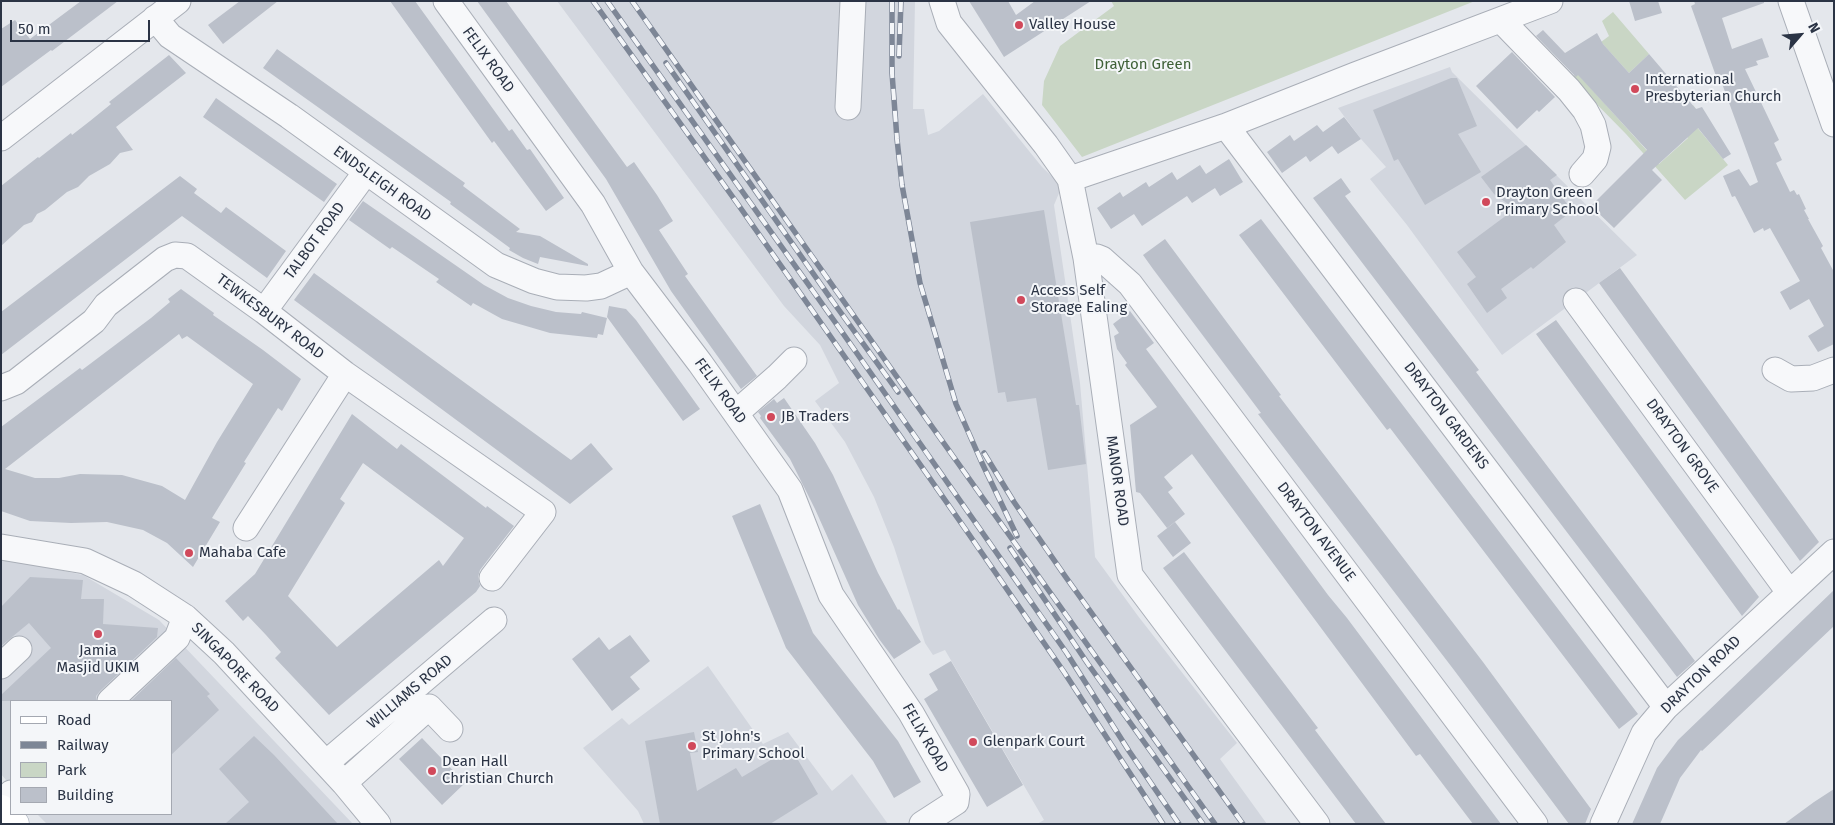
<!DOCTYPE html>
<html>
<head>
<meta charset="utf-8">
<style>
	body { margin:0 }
	#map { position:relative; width:1835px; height:825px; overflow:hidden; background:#e4e7ec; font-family:"Fira Sans",sans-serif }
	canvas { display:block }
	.frame { position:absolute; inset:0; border:2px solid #2b3445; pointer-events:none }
	.legend { position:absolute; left:10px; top:700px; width:162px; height:115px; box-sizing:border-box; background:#f4f6f9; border:1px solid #a4a8b1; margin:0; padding:6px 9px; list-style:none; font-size:15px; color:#2b3445 }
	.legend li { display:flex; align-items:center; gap:10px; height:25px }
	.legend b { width:25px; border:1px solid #a4a8b1 }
	.north { position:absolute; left:1775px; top:10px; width:50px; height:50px; -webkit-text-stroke:4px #f4f6f9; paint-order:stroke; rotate:63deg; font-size:14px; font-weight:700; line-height:20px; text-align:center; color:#2b3445 }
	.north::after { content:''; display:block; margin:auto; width:18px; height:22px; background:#2b3445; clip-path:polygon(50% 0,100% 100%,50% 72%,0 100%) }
	.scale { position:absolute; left:10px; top:20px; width:140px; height:22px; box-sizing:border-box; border:2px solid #2b3445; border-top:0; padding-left:6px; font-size:15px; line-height:18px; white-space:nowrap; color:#2b3445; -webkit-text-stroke:4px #f4f6f9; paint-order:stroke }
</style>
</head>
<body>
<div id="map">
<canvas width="1835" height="825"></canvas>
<div class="frame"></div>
<ul class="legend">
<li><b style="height:6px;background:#fff"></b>Road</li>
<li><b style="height:6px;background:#7d8696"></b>Railway</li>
<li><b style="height:14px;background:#c9d6c5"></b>Park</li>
<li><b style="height:14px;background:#bbc0ca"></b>Building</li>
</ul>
<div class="north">N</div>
<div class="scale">50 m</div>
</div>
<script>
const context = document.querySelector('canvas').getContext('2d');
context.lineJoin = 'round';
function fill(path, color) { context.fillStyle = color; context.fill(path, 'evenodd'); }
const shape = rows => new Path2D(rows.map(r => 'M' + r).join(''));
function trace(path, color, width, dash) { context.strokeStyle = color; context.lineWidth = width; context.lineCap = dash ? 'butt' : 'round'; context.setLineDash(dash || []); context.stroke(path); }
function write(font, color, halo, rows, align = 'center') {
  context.font = font + ' "Fira Sans",sans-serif'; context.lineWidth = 4; context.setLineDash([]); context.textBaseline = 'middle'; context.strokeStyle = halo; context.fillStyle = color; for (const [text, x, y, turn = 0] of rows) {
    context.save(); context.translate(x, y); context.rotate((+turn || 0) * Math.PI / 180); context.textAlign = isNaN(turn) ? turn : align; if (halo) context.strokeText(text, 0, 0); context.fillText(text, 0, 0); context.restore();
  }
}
const built = shape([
	[557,1,915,1,913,109,924,109,928,135,939,131,983,94,1042,167,1062,186,1054,205,1080,383,1095,557,1138,616,1237,743,1220,759,1267,824,1037,824,1044,820,945,650,933,655,925,643,894,547,874,497,845,442,815,401,839,383,820,345,784,306],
	[1450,67,1452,72,1637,255,1502,355,1407,225,1370,179,1386,167,1361,139,1338,108],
	[1,558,83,575,159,620,353,824,47,824,37,814,171,814,171,701,11,701,11,786,1,774],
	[708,666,763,744,788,732,832,791,852,774,888,824,644,824,638,811,583,748,622,718,629,725]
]);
const green = shape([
	[1111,1,1475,1,1082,157,1042,105,1044,81,1060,46,1114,6],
	[1613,12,1649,54,1629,73,1601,42,1609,36,1602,21],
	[1577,73,1659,164,1688,138,1675,122,1693,105,1696,109,1687,115,1728,165,1685,200,1626,134,1571,78]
]);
const building = shape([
	[81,1,118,1,52,51,51,50,1,87,1,29,15,20,30,39],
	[240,1,278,1,223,44,208,25],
	[390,1,415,1,509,131,512,129,527,150,530,149,564,198,546,211,494,141,492,143],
	[477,1,506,1,627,167,634,162,657,195,673,221,659,230,688,274,685,276,757,376,741,389,671,291,606,179],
	[969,1,1008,1,1016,15,1035,1,1091,1,1004,57],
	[1629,1,1658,1,1662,13,1635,21],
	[1694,1,1764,1,1764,3,1722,18,1732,49,1762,38,1769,57,1756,61,1758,65,1745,69,1779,140,1774,143,1782,160,1776,163,1790,192,1794,190,1797,195,1799,194,1806,209,1804,210,1809,219,1808,219,1823,246,1821,248,1834,272,1834,344,1818,352,1808,336,1824,326,1809,299,1790,310,1780,292,1800,281,1770,228,1764,231,1763,228,1754,233,1735,196,1732,197,1723,176,1739,169,1750,186,1758,182,1720,78,1717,79,1691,6,1695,4],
	[1543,30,1565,53,1597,33,1603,44,1629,73,1649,54,1696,109,1702,107,1731,154,1723,159,1698,128,1652,170,1662,180,1614,228,1591,206,1647,150,1578,75,1576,77,1536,36],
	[277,49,465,183,463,186,520,229,516,232,540,236,588,264,588,266,540,257,538,264,523,258,509,250,510,248,450,204,451,202,263,68],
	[1512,52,1555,97,1539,112,1537,110,1517,129,1476,86],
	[169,55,186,73,116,127,133,150,120,153,110,164,89,176,78,187,67,192,45,210,37,214,32,222,24,225,1,246,1,186,38,157,39,158,71,133,72,135,90,121,111,104,109,102],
	[1451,78,1457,78,1477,126,1458,134,1481,172,1425,205,1398,159,1394,161,1373,110],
	[216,98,337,184,324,202,203,117],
	[1344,117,1361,139,1338,154,1332,146,1310,162,1306,156,1282,173,1267,152,1290,135,1294,141,1317,125,1323,132],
	[1526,145,1557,175,1550,180,1572,211,1554,225,1566,242,1533,269,1531,267,1501,289,1507,298,1487,313,1467,284,1476,277,1457,252,1515,209,1494,194,1481,177],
	[1229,159,1243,182,1220,196,1215,188,1192,203,1187,196,1142,226,1134,214,1111,229,1097,208,1120,192,1123,197,1146,182,1149,187,1172,172,1177,180,1200,165,1206,174],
	[180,176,197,189,194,193,221,213,226,207,286,251,267,278,182,216,1,355,1,312],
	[1341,178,1351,192,1345,196,1479,370,1476,372,1695,661,1677,677,1313,198],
	[363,201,484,285,508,298,531,306,556,312,581,314,582,312,607,318,603,335,598,334,597,338,550,333,502,319,473,303,471,306,436,282,439,279,392,247,390,249,349,220],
	[1044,210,1076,405,1079,405,1086,464,1048,470,1036,398,1007,402,1005,392,998,393,970,222],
	[1261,219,1638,714,1619,729,1390,428,1387,430,1239,235],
	[1165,239,1281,395,1279,396,1483,662,1591,809,1585,824,1569,824,1454,670,1258,414,1261,413,1153,269,1143,255],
	[1620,268,1819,542,1800,561,1599,283],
	[314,273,571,460,591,443,613,469,570,504,294,300],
	[181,289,214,313,213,315,263,350,301,379,282,411,278,408,244,462,246,463,212,518,220,522,193,567,167,543,143,530,107,522,71,523,30,521,1,511,1,427,80,368,82,370,151,318,170,302,168,299],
	[179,334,182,339,187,336,253,384,217,442,185,500,162,486,122,475,80,474,59,478,35,478,5,469],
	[609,306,626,309,636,320,700,409,683,421,607,317],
	[1130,311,1154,343,1146,349,1164,373,1328,595,1347,618,1501,824,1473,824,1420,754,1416,756,1192,454,1164,477,1173,488,1168,492,1185,514,1167,528,1140,493,1136,492,1130,425,1157,407,1125,365,1127,363,1117,349,1114,336,1119,333,1113,324],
	[1556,320,1759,597,1742,616,1536,334],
	[784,398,815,443,833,475,878,573,898,610,899,609,921,642,894,659,879,639,858,605,815,509,790,459,760,418,761,416,758,412,774,399,777,403],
	[352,414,397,449,401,444,486,508,487,506,514,526,480,570,478,577,480,586,476,592,329,715,275,658,281,652,266,635,248,616,243,621,225,601,255,574],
	[363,463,464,538,443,566,439,560,337,647,288,596,345,503,340,499],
	[760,504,813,633,898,741,921,782,894,798,873,761,786,648,732,516],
	[1175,522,1191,543,1173,557,1157,536],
	[1184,552,1318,728,1315,730,1386,824,1356,824,1163,568],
	[30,577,83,580,81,599,104,599,103,624,158,628,157,637,100,691,96,696,96,701,1,701,1,695,51,648,29,623,1,646,1,607],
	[1834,590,1834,626,1702,751,1701,750,1680,778,1660,824,1632,824,1657,768,1678,740],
	[630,635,650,661,630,677,640,689,612,711,572,659,599,637,609,650],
	[176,658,210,694,207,696,219,710,171,755,171,701,131,701],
	[951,661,1023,785,987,807,924,699,938,690,929,674],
	[694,732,698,752,690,753,697,791,736,768,742,777,791,748,818,794,770,824,660,824,645,741],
	[254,736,274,755,338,824,225,824,249,802,219,769],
	[422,738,465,783,442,805,399,759],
	[1834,789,1834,824,1784,824,1814,802]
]);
const minor = shape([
	[446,1,593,204,631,272,700,363,790,490,831,595,911,713,957,794,956,802,922,824],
	[942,1,949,23,1046,145,1070,179,1086,258,1130,575,1317,824],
	[1791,1,1834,124],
	[155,18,170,36,289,116,496,265,534,281,557,287,586,288,601,286,631,272],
	[1501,20,1569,90,1585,110,1593,125,1598,147,1595,159,1582,174],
	[848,107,853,1],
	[1226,126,1666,707],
	[1,138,178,1],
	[1070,179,1226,126,1355,75,1550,1],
	[1086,258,1097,257,1102,259,1130,284,1535,824],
	[1576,301,1789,592],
	[264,311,366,172],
	[1775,370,1791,379,1813,378,1834,370],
	[1,388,16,382,94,321,106,305,165,259,175,255,187,256,264,311,345,374,543,512,492,578],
	[736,413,777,377,794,360],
	[246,528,345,374],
	[1,547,85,561,134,584,185,617,224,653,344,783,378,824],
	[1,666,19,649],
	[110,701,177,638,185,617],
	[326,763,494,620],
	[344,783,429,707,450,729],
	[1,803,11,793],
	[1603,824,1644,733,1666,707,1834,552]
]);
const major = shape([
	[1,809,15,824]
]);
const rail = shape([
	[593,1,737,203,966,530,1064,672,1163,824],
	[607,1,835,322,1066,652,1129,751,1179,824],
	[632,1,928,421,1215,824],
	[892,1,892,73,897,139,902,185,920,283,956,404,982,463,1017,536],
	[899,56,901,1],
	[666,63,831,299,898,392],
	[984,453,1014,502,1065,576,1243,824],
	[1010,548,1088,664,1203,824]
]);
const markers = [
	[1019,25,5,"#d1495b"],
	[1635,89,5,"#d1495b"],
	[1486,202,5,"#d1495b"],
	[1021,300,5,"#d1495b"],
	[771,417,5,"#d1495b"],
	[189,553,5,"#d1495b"],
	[98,634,5,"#d1495b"],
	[973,742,5,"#d1495b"],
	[692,746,5,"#d1495b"],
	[432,771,5,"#d1495b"]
];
const poiNames = [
	["Valley House",1029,25],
	["International",1645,80],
	["Presbyterian Church",1645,97],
	["Drayton Green",1496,193],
	["Primary School",1496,210],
	["Access Self",1031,291],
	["Storage Ealing",1031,308],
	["JB Traders",781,417],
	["Mahaba Cafe",199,553],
	["Jamia",98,651,"center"],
	["Masjid UKIM",98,668,"center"],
	["St John's",702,737],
	["Primary School",702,754],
	["Glenpark Court",983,742],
	["Dean Hall",442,762],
	["Christian Church",442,779]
];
const streetNames = [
	["FELIX ROAD",488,60,54],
	["ENDSLEIGH ROAD",382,184,36],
	["TALBOT ROAD",315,241,-54],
	["TEWKESBURY ROAD",270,317,37],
	["FELIX ROAD",720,391,54],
	["DRAYTON GARDENS",1446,416,53],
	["DRAYTON GROVE",1682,446,54],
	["MANOR ROAD",1117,481,82],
	["DRAYTON AVENUE",1316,532,53],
	["SINGAPORE ROAD",235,668,46],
	["DRAYTON ROAD",1701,675,-44],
	["WILLIAMS ROAD",410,692,-40],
	["FELIX ROAD",925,738,60]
];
const parkNames = [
	["Drayton Green",1143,65]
];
fill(built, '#d2d6de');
fill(green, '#c9d6c5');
fill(building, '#bbc0ca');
trace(minor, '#a9aeb7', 27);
trace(major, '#a3abb8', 29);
trace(minor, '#f7f8fa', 25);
trace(major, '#fff', 28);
trace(rail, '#7d8696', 5.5);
trace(rail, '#f4f6f9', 4, [11]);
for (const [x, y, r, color] of markers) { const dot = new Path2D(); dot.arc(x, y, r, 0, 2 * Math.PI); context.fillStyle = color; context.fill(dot); trace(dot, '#f4f6f9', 2); }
write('15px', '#2b3445', '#f4f6f9', poiNames, 'left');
write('15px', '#2b3445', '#f4f6f9', streetNames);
write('15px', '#3f6138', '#f4f6f9', parkNames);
</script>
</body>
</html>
